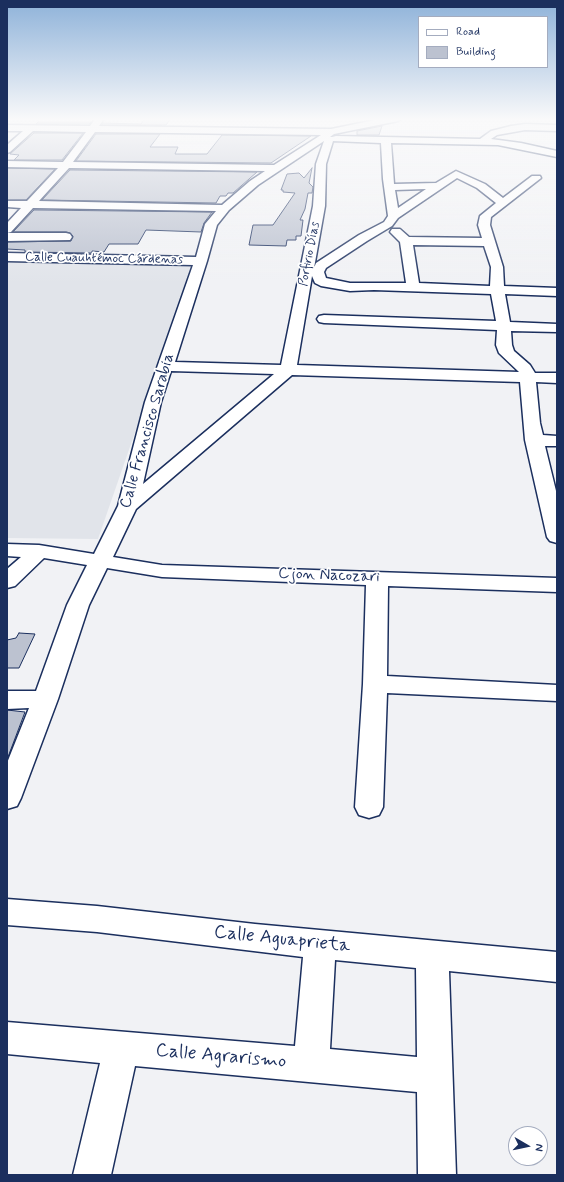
<!DOCTYPE html>
<html>
<head>
<meta charset="utf-8">
<style>
	body { margin:0 }
	#map { position:relative; width:564px; height:1182px; overflow:hidden; background:#f1f2f5; font-family:Mynerve,sans-serif }
	canvas { display:block }
	.frame { position:absolute; inset:0; border:8px solid #1b2f5e; pointer-events:none }
	.legend { position:absolute; left:418px; top:16px; width:130px; height:52px; box-sizing:border-box; background:#fff; border:1px solid #a4acbf; margin:0; padding:5px 7px; list-style:none; font-size:12px; color:#1b2f5e }
	.legend li { display:flex; align-items:center; gap:8px; height:20px }
	.legend b { width:20px; border:1px solid #a4acbf }
	.north { position:absolute; left:508px; top:1126px; width:40px; height:40px; box-sizing:border-box; background:#fff; border:1px solid #a4acbf; border-radius:50%; rotate:99deg; font-size:11px; font-weight:700; line-height:16px; text-align:center; color:#1b2f5e }
	.north::after { content:''; display:block; margin:auto; width:14px; height:18px; background:#1b2f5e; clip-path:polygon(50% 0,100% 100%,50% 72%,0 100%) }
</style>
</head>
<body>
<div id="map">
<canvas width="564" height="1182"></canvas>
<div class="frame"></div>
<ul class="legend">
<li><b style="height:5px;background:#fff"></b>Road</li>
<li><b style="height:11px;background:#bcc2d0"></b>Building</li>
</ul>
<div class="north">N</div>
</div>
<script>
const context = document.querySelector('canvas').getContext('2d');
context.lineJoin = 'round';
function fill(path, color) { context.fillStyle = color; context.fill(path, 'evenodd'); }
const shape = rows => new Path2D(rows.map(r => 'M' + r).join(''));
function trace(path, color, width, dash) { context.strokeStyle = color; context.lineWidth = width; context.lineCap = dash ? 'butt' : 'round'; context.setLineDash(dash || []); context.stroke(path); }
function write(font, color, halo, rows, align = 'center') {
  context.font = font + ' Mynerve,sans-serif'; context.lineWidth = 3.5; context.setLineDash([]); context.textBaseline = 'middle'; context.strokeStyle = halo; context.fillStyle = color; for (const [text, x, y, turn = 0] of rows) {
    context.save(); context.translate(x, y); context.rotate((+turn || 0) * Math.PI / 180); context.textAlign = isNaN(turn) ? turn : align; if (halo) context.strokeText(text, 0, 0); context.fillText(text, 0, 0); context.restore();
  }
}
const built = shape([
	[7,260,194,262,98,539,7,538]
]);
const building = shape([
	[145,118,171,118,166,125,102,125,103,123,141,124,145,118],
	[38,122,91,122,89,124,36,124,38,122],
	[382,126,379,135,357,135,357,131,382,126],
	[34,133,83,133,62,160,14,160,19,155,10,154,34,133],
	[96,134,160,134,150,147,178,147,175,154,207,154,222,135,311,136,271,163,76,161,96,134],
	[7,168,55,169,26,200,7,200,7,168],
	[312,168,309,183,313,187,312,193,308,193,305,209,300,220,303,220,301,236,296,236,296,240,287,240,286,246,249,245,253,225,273,225,295,193,283,192,283,190,281,190,287,174,299,173,304,178,312,168],
	[70,170,257,172,233,193,228,193,226,196,220,196,216,203,42,200,70,170],
	[34,210,212,212,204,223,201,232,146,230,138,244,109,244,104,252,92,251,92,253,25,252,25,250,7,249,7,242,71,241,73,236,70,233,66,232,13,232,34,210],
	[19,633,35,634,19,668,7,668,7,640,16,638,19,633],
	[7,710,25,712,8,757,7,757,7,710]
]);
const minor = shape([
	[96,118,102,118,103,120,99,126,331,129,385,118,402,118,398,121,334,134,330,137,332,137,336,136,480,139,491,131,511,126,525,124,557,125,557,131,525,130,497,135,491,139,521,143,557,151,557,157,498,145,391,143,394,184,436,183,456,171,485,184,503,198,532,176,540,176,541,178,491,217,490,225,503,267,504,286,557,288,557,296,505,294,510,322,557,324,557,332,511,331,512,345,514,351,530,365,535,373,557,373,557,383,536,382,540,423,543,435,557,436,557,446,545,446,557,495,557,543,550,541,547,537,525,440,520,382,292,375,136,509,113,557,162,565,557,578,557,592,388,586,387,676,557,685,557,701,387,693,383,807,379,815,369,818,359,815,355,807,363,684,366,585,162,577,107,568,89,605,58,699,21,798,17,806,7,809,7,763,29,708,7,709,7,691,36,691,67,605,87,565,44,558,15,586,7,588,7,569,21,557,7,556,7,544,39,545,94,554,118,506,145,402,193,265,7,261,7,253,196,257,205,224,216,211,33,208,11,232,7,233,66,233,70,234,72,237,70,240,7,241,7,223,21,208,7,207,7,201,27,201,58,168,7,167,7,161,63,162,86,132,33,131,10,152,7,153,7,145,23,131,7,131,7,125,90,126,96,118],
	[95,132,321,135,274,165,73,162,95,132],
	[324,141,316,164,313,206,281,365,175,362,207,261,217,225,229,210,258,185,324,141],
	[333,141,381,143,383,179,388,216,384,222,359,235,316,263,314,268,325,206,326,164,333,141],
	[69,168,265,171,250,181,222,205,39,201,69,168],
	[457,178,477,188,496,203,480,216,478,225,482,238,409,237,400,229,392,229,390,232,400,242,406,283,350,283,326,278,324,272,326,268,367,241,392,226,398,218,457,178],
	[426,189,398,208,395,190,426,189],
	[413,245,484,246,491,267,490,286,419,283,413,245],
	[312,276,315,283,321,286,350,291,374,290,491,294,496,321,324,315,319,316,317,319,319,322,324,323,497,330,496,345,499,353,519,372,297,365,312,276],
	[171,371,274,374,143,484,161,402,171,371],
	[7,899,97,906,255,924,557,952,557,982,449,971,456,1175,418,1175,417,1092,135,1066,111,1175,73,1175,100,1063,7,1054,7,1022,295,1046,303,957,97,932,7,925,7,899],
	[335,960,416,968,417,1057,330,1049,335,960]
]);
const farStreetnames = [
	["Porfirio Días",310,254,-79],
	["Calle Cuauhtémoc Cárdenas",104,259,1]
];
const streetNames = [
	["Calle Francisco Sarabia",148,431,-74],
	["Cjon Nacozari",329,576,2]
];
const nearStreetnames = [
	["Calle Aguaprieta",282,940,6],
	["Calle Agrarismo",221,1057,5]
];
fill(built, '#e1e4ea');
fill(building, '#bcc2d0');
trace(building, '#1b2f5e', 1);
trace(minor, '#1b2f5e', 3);
fill(minor, '#fff');
const sky = context.createLinearGradient(0, 0, 0, 284);
sky.addColorStop(0, '#8eb2d9');
sky.addColorStop(0.42, '#f9f9fa');
sky.addColorStop(1, '#f9f9fa00');
context.fillStyle = sky;
context.fillRect(0, 0, 564, 284);
write('13px', '#1b2f5e', '#fff', farStreetnames);
write('16px', '#1b2f5e', '#fff', streetNames);
write('19px', '#1b2f5e', '#fff', nearStreetnames);
</script>
</body>
</html>
